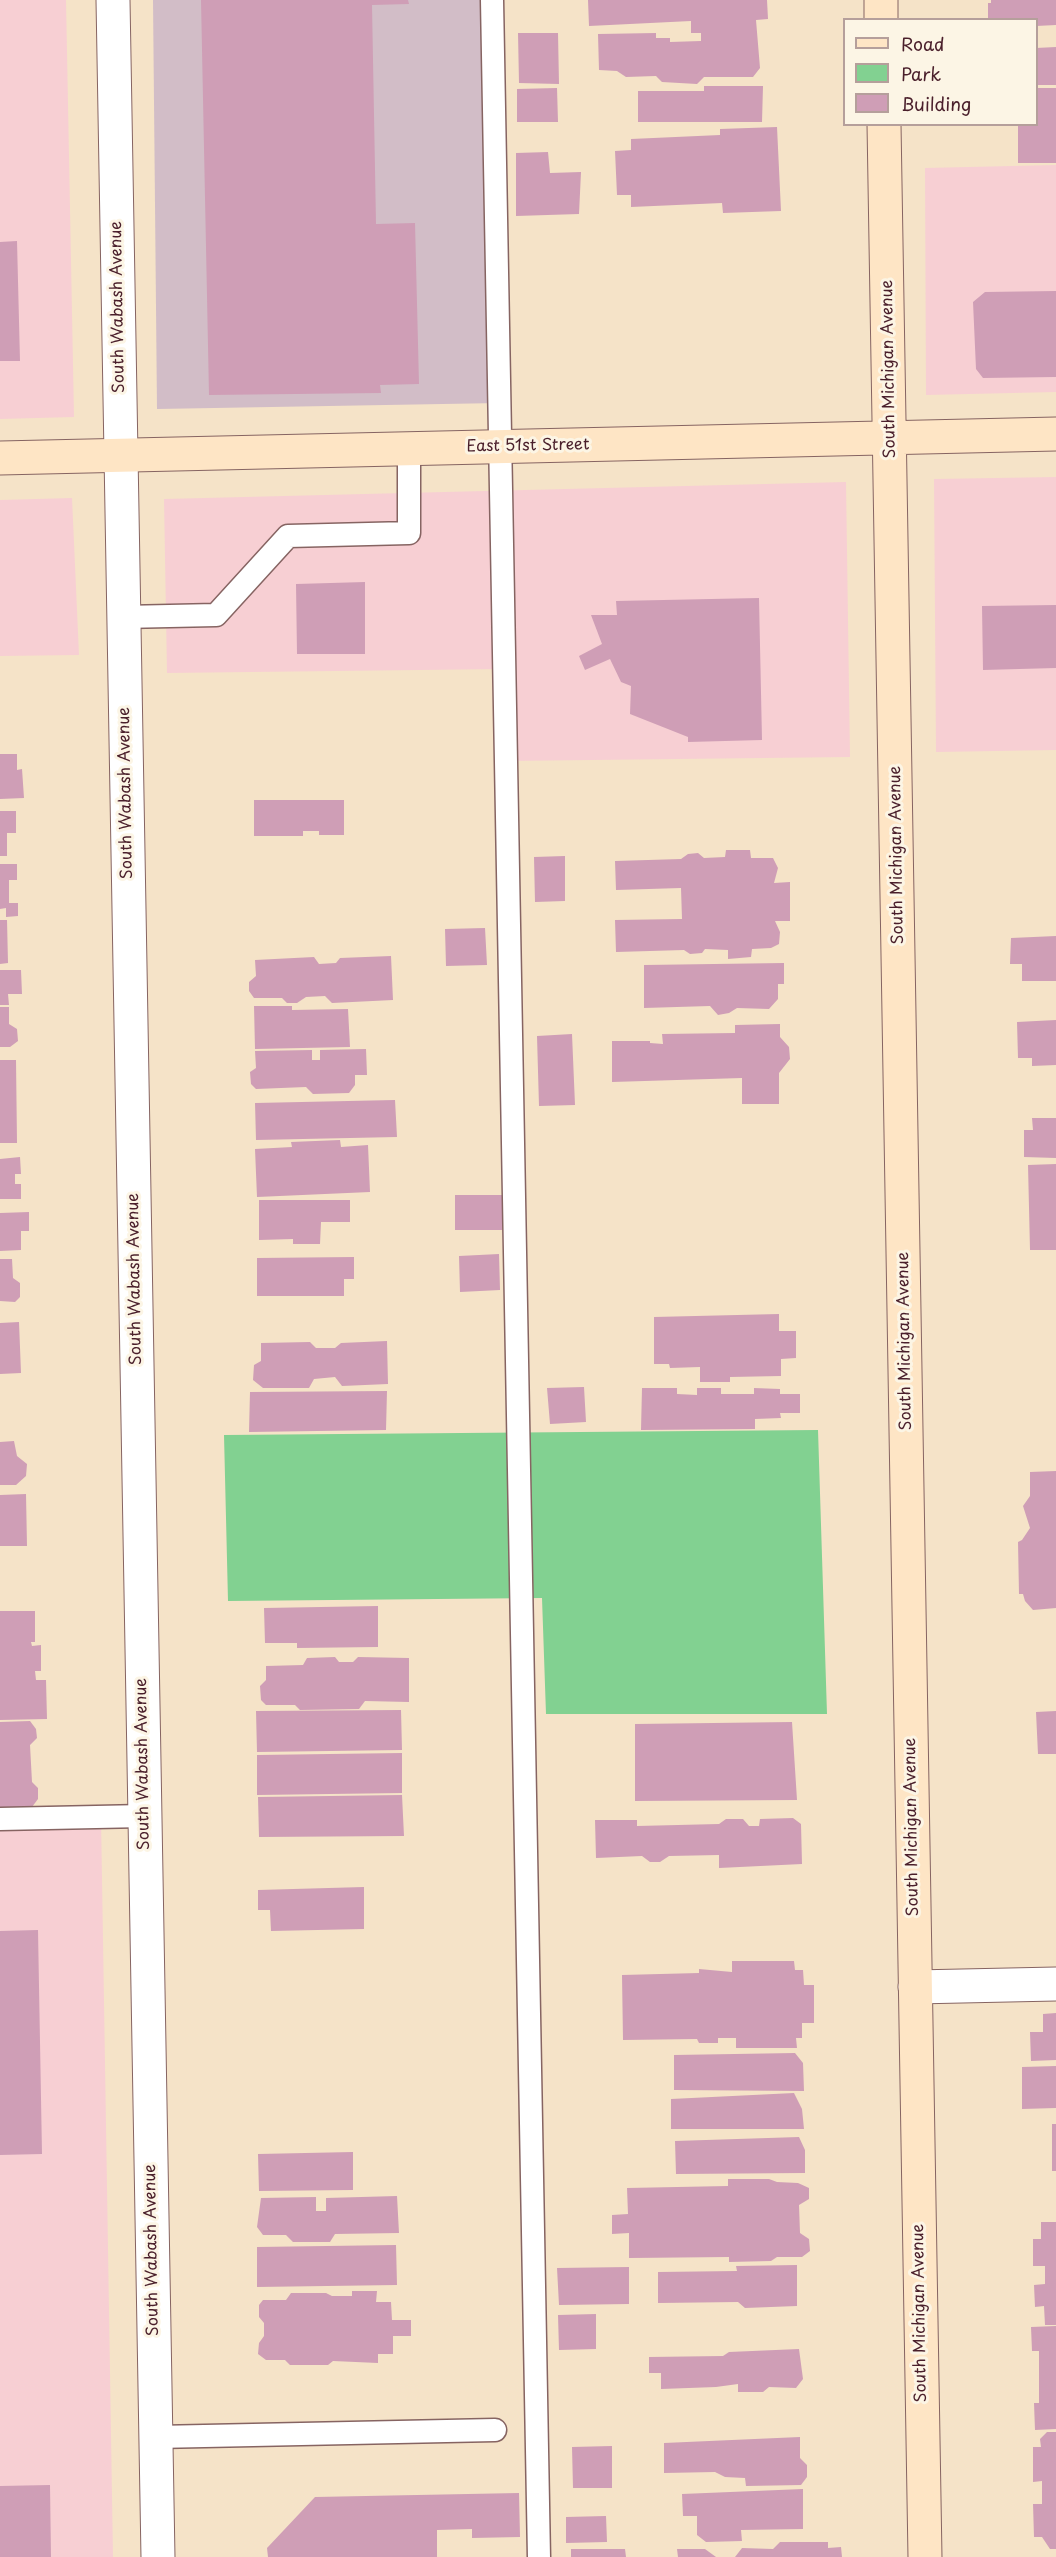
<!DOCTYPE html>
<html>
<head>
<meta charset="utf-8">
<style>
	body { margin:0 }
	#map { position:relative; width:1056px; height:2557px; overflow:hidden; background:#f5e3c8; font-family:"Playpen Sans",sans-serif }
	canvas { display:block }
	.legend { position:absolute; left:843px; top:18px; width:195px; height:108px; box-sizing:border-box; background:#fcf5e5; border:2px solid #b59f9b; margin:0; padding:8px 10px; list-style:none; font-size:18px; color:#4a1f2b }
	.legend li { display:flex; align-items:center; gap:12px; height:30px }
	.legend b { width:30px; border:2px solid #b59f9b }
</style>
</head>
<body>
<div id="map">
<canvas width="1056" height="2557"></canvas>
<ul class="legend">
<li><b style="height:8px;background:#fee5c5"></b>Road</li>
<li><b style="height:16px;background:#82d191"></b>Park</li>
<li><b style="height:16px;background:#cf9eb6"></b>Building</li>
</ul>
</div>
<script>
const context = document.querySelector('canvas').getContext('2d');
context.lineJoin = 'round';
function fill(path, color) { context.fillStyle = color; context.fill(path, 'evenodd'); }
const shape = rows => new Path2D(rows.map(r => 'M' + r).join(''));
function trace(path, color, width, dash) { context.strokeStyle = color; context.lineWidth = width; context.lineCap = dash ? 'butt' : 'round'; context.setLineDash(dash || []); context.stroke(path); }
function write(font, color, halo, rows, align = 'center') {
  context.font = font + ' "Playpen Sans",sans-serif'; context.lineWidth = 6; context.setLineDash([]); context.textBaseline = 'middle'; context.strokeStyle = halo; context.fillStyle = color; for (const [text, x, y, turn = 0] of rows) {
    context.save(); context.translate(x, y); context.rotate((+turn || 0) * Math.PI / 180); context.textAlign = isNaN(turn) ? turn : align; if (halo) context.strokeText(text, 0, 0); context.fillText(text, 0, 0); context.restore();
  }
}
const built = shape([
	[0,0,66,0,74,417,0,419],
	[1056,165,1056,392,926,395,925,168],
	[1056,477,1056,750,936,752,934,479],
	[846,482,850,757,506,761,504,669,167,673,164,499],
	[72,498,79,655,0,656,0,500],
	[101,1817,113,2557,0,2557,0,1819]
]);
const industrial = shape([
	[153,0,492,0,500,403,157,409]
]);
const green = shape([
	[818,1430,827,1714,546,1714,542,1598,228,1601,224,1435]
]);
const building = shape([
	[201,0,408,0,409,4,372,5,376,224,415,223,419,384,380,385,381,393,209,395],
	[588,0,767,0,768,19,756,20,760,68,753,77,704,77,697,84,662,82,656,76,626,77,617,71,599,70,598,34,656,33,656,38,670,38,670,42,701,41,701,33,691,33,691,21,589,26],
	[991,0,1056,0,1056,25,1036,26,1036,20,988,20,988,3,991,3],
	[518,33,558,33,559,84,519,83],
	[1056,47,1056,85,1036,85,1036,48],
	[704,86,763,86,762,122,638,122,638,91,704,91],
	[557,88,558,122,517,122,517,89],
	[1036,88,1056,88,1056,163,1018,163,1018,124,1036,124],
	[777,127,781,211,723,213,722,203,631,207,631,195,617,195,615,151,631,150,631,139,720,135,720,129],
	[548,152,550,173,581,172,579,214,516,216,516,153],
	[17,241,20,361,0,361,0,242],
	[1056,291,1056,377,983,378,976,369,973,302,985,292],
	[365,582,365,654,297,654,296,584],
	[759,598,762,740,688,742,688,737,630,714,631,686,621,682,610,659,585,670,579,656,602,644,591,615,617,615,616,601],
	[1056,605,1056,668,983,670,982,606],
	[0,754,17,754,17,770,22,769,24,798,0,799],
	[254,800,344,800,344,835,319,835,319,831,303,831,303,836,254,836],
	[0,811,16,811,16,833,7,833,7,856,0,856],
	[726,850,750,850,751,858,773,858,778,868,774,883,790,882,790,921,775,921,780,932,779,944,771,948,752,949,751,957,728,959,728,950,705,949,702,953,690,954,684,950,616,952,615,920,682,919,681,888,616,890,615,861,681,859,688,854,698,853,704,858,725,857],
	[565,856,565,901,535,902,534,857],
	[0,864,17,864,17,880,9,880,9,903,18,903,18,916,6,917,6,908,0,909],
	[0,920,7,920,8,963,0,964],
	[485,928,487,965,446,966,445,929],
	[1056,936,1056,981,1022,981,1022,964,1010,964,1011,938],
	[391,956,393,1000,332,1003,325,996,306,997,297,1003,287,1003,282,998,254,998,249,991,249,982,256,976,255,960,314,957,319,964,336,963,340,958],
	[784,963,784,984,778,984,778,999,769,1009,737,1008,729,1013,718,1015,710,1006,644,1008,644,965],
	[0,970,21,970,22,994,8,994,9,1005,0,1005],
	[254,1006,292,1006,292,1010,348,1009,350,1047,255,1049],
	[0,1007,9,1007,9,1024,17,1029,18,1041,10,1047,0,1047],
	[1056,1020,1056,1065,1032,1066,1032,1058,1018,1058,1017,1022],
	[780,1024,780,1037,789,1047,790,1059,779,1073,779,1104,742,1104,742,1078,612,1082,612,1041,650,1041,650,1043,663,1044,662,1034,735,1033,735,1025],
	[572,1034,575,1105,539,1106,537,1036],
	[366,1049,367,1075,355,1075,355,1085,349,1093,313,1094,306,1087,256,1089,251,1084,250,1072,256,1068,255,1051,312,1050,312,1060,320,1060,320,1050],
	[0,1060,16,1060,17,1143,0,1143],
	[395,1100,397,1137,256,1140,255,1103],
	[1032,1118,1056,1118,1056,1158,1024,1157,1024,1130,1033,1130],
	[340,1140,341,1147,368,1145,370,1192,257,1197,255,1149,292,1147,291,1142],
	[20,1157,21,1174,15,1174,15,1184,21,1184,21,1199,0,1199,0,1159],
	[1056,1164,1056,1250,1030,1250,1028,1165],
	[455,1195,502,1195,502,1230,455,1230],
	[259,1200,350,1200,350,1222,321,1222,320,1244,293,1244,293,1239,259,1240],
	[29,1212,29,1231,21,1231,21,1250,0,1251,0,1213],
	[499,1254,500,1290,460,1292,459,1256],
	[354,1257,354,1279,344,1279,344,1296,257,1296,257,1258],
	[0,1259,12,1259,13,1278,20,1283,20,1297,15,1302,0,1301],
	[779,1314,779,1331,796,1331,796,1358,781,1359,781,1376,730,1377,730,1382,700,1382,700,1367,670,1368,669,1364,654,1364,654,1317],
	[19,1322,21,1373,0,1374,0,1323],
	[387,1341,388,1384,342,1386,335,1377,314,1379,309,1388,263,1388,253,1380,254,1365,261,1361,261,1343,310,1342,316,1348,335,1348,341,1343],
	[584,1387,586,1422,550,1424,547,1388],
	[642,1388,677,1388,677,1394,697,1395,697,1388,721,1388,721,1394,754,1394,754,1388,780,1389,780,1394,800,1394,800,1413,780,1413,781,1418,755,1419,755,1429,641,1430],
	[387,1391,386,1430,249,1432,250,1392],
	[14,1441,17,1456,27,1464,26,1476,16,1485,0,1485,0,1442],
	[1056,1471,1056,1608,1033,1610,1025,1601,1023,1594,1019,1594,1018,1542,1022,1540,1030,1528,1023,1506,1030,1496,1030,1472],
	[26,1494,27,1546,0,1546,0,1495],
	[378,1606,378,1647,297,1648,297,1643,265,1643,264,1608],
	[0,1611,35,1611,35,1642,31,1642,32,1646,41,1645,41,1671,35,1671,36,1680,46,1680,47,1719,0,1720],
	[335,1657,339,1662,353,1662,358,1657,409,1658,409,1702,365,1701,359,1709,300,1710,295,1705,266,1705,261,1700,260,1686,266,1680,266,1666,303,1665,307,1658],
	[401,1710,402,1750,257,1752,256,1711],
	[1056,1711,1056,1754,1038,1754,1036,1712],
	[30,1721,36,1729,37,1738,30,1745,32,1782,38,1788,38,1799,32,1807,0,1808,0,1722],
	[792,1722,797,1800,635,1801,635,1724],
	[402,1753,402,1793,257,1795,257,1755],
	[402,1795,404,1836,259,1837,258,1797],
	[793,1818,801,1824,802,1864,719,1868,719,1855,669,1856,660,1862,650,1862,642,1856,596,1858,595,1820,637,1820,637,1826,719,1824,726,1819,743,1819,749,1826,759,1826,760,1819],
	[364,1887,364,1929,271,1931,270,1910,258,1910,258,1890],
	[38,1930,42,2154,0,2155,0,1931],
	[732,1961,794,1961,795,1970,803,1970,804,1985,814,1985,814,2023,802,2023,802,2038,796,2038,797,2048,736,2048,736,2038,718,2038,718,2043,699,2043,697,2039,623,2040,622,1975,699,1973,699,1969,732,1972],
	[1056,2013,1056,2060,1031,2061,1030,2032,1043,2032,1043,2014],
	[795,2053,803,2063,804,2091,674,2090,674,2055],
	[1056,2066,1056,2108,1022,2109,1022,2067],
	[794,2093,802,2109,804,2129,671,2129,671,2099],
	[1052,2124,1056,2124,1056,2171,1052,2171],
	[799,2137,805,2150,805,2173,676,2174,675,2141],
	[353,2152,353,2190,259,2191,258,2154],
	[728,2179,769,2179,777,2182,798,2183,809,2188,809,2199,799,2205,800,2233,809,2239,810,2251,802,2257,777,2257,771,2261,729,2262,729,2257,629,2258,629,2233,612,2234,612,2215,628,2214,627,2188,728,2186],
	[397,2196,399,2233,335,2234,330,2242,293,2242,286,2235,263,2235,257,2227,261,2198,316,2197,316,2211,326,2211,326,2198],
	[1041,2222,1056,2222,1056,2325,1045,2325,1044,2306,1035,2307,1034,2285,1045,2284,1045,2266,1033,2266,1033,2239,1041,2239],
	[396,2245,397,2285,257,2287,257,2247],
	[797,2265,797,2306,745,2308,738,2302,658,2303,658,2272,737,2271,736,2266],
	[629,2267,629,2304,559,2305,557,2268],
	[352,2291,377,2291,376,2302,391,2302,392,2320,411,2320,411,2336,393,2336,393,2354,378,2354,378,2363,333,2361,328,2365,290,2365,285,2360,266,2360,258,2354,259,2343,264,2336,264,2323,259,2317,259,2305,263,2300,286,2300,291,2293,326,2293,332,2296,352,2296],
	[596,2314,596,2349,559,2350,558,2315],
	[1056,2326,1056,2429,1035,2430,1034,2403,1039,2403,1039,2351,1032,2351,1031,2327],
	[799,2349,803,2379,796,2388,769,2387,763,2392,738,2392,738,2384,716,2387,661,2389,661,2373,649,2373,649,2357,723,2356,729,2352],
	[1047,2432,1056,2432,1056,2549,1050,2549,1042,2537,1034,2537,1033,2504,1042,2504,1042,2481,1033,2482,1033,2447,1041,2447,1040,2439],
	[800,2437,800,2458,807,2465,807,2477,801,2485,746,2486,745,2478,725,2477,715,2472,664,2473,664,2443],
	[612,2446,612,2488,573,2488,572,2447],
	[50,2485,51,2557,0,2557,0,2486],
	[803,2489,803,2529,741,2530,742,2541,706,2542,697,2535,697,2516,683,2516,682,2494],
	[519,2493,520,2537,472,2538,472,2529,437,2530,437,2557,268,2557,267,2548,315,2497],
	[606,2516,607,2542,566,2543,566,2517],
	[780,2542,828,2542,828,2548,841,2547,842,2557,735,2557,742,2548,773,2549],
	[571,2549,625,2549,626,2557,571,2557],
	[677,2549,705,2549,716,2557,678,2557]
]);
const lane = shape([
	[492,0,539,2557],
	[123,617,216,615,288,536,409,533,409,449],
	[0,1819,144,1816],
	[156,2437,495,2430]
]);
const street = shape([
	[113,0,158,2557],
	[915,1987,1056,1984]
]);
const secondary = shape([
	[881,0,881,20],
	[884,124,925,2557],
	[0,458,1056,434]
]);
const streetNames = [
	["South Wabash Avenue",118,307,-91],
	["South Michigan Avenue",889,369,-91],
	["East 51st Street",528,446,-1],
	["South Wabash Avenue",126,793,-91],
	["South Michigan Avenue",897,855,-91],
	["South Wabash Avenue",135,1279,-91],
	["South Michigan Avenue",905,1341,-91],
	["South Wabash Avenue",143,1764,-91],
	["South Michigan Avenue",912,1827,-91],
	["South Wabash Avenue",152,2250,-91],
	["South Michigan Avenue",920,2313,-91]
];
fill(built, '#f7cfd3');
fill(industrial, '#d2bdc7');
fill(green, '#82d191');
fill(building, '#cf9eb6');
trace(lane, '#866462', 25);
trace(street, '#866462', 35);
trace(secondary, '#866462', 35);
trace(lane, '#fff', 22);
trace(street, '#fff', 33);
trace(secondary, '#fee5c5', 33);
write('16px', '#4a1f2b', '#fcf5e5', streetNames);
</script>
</body>
</html>
